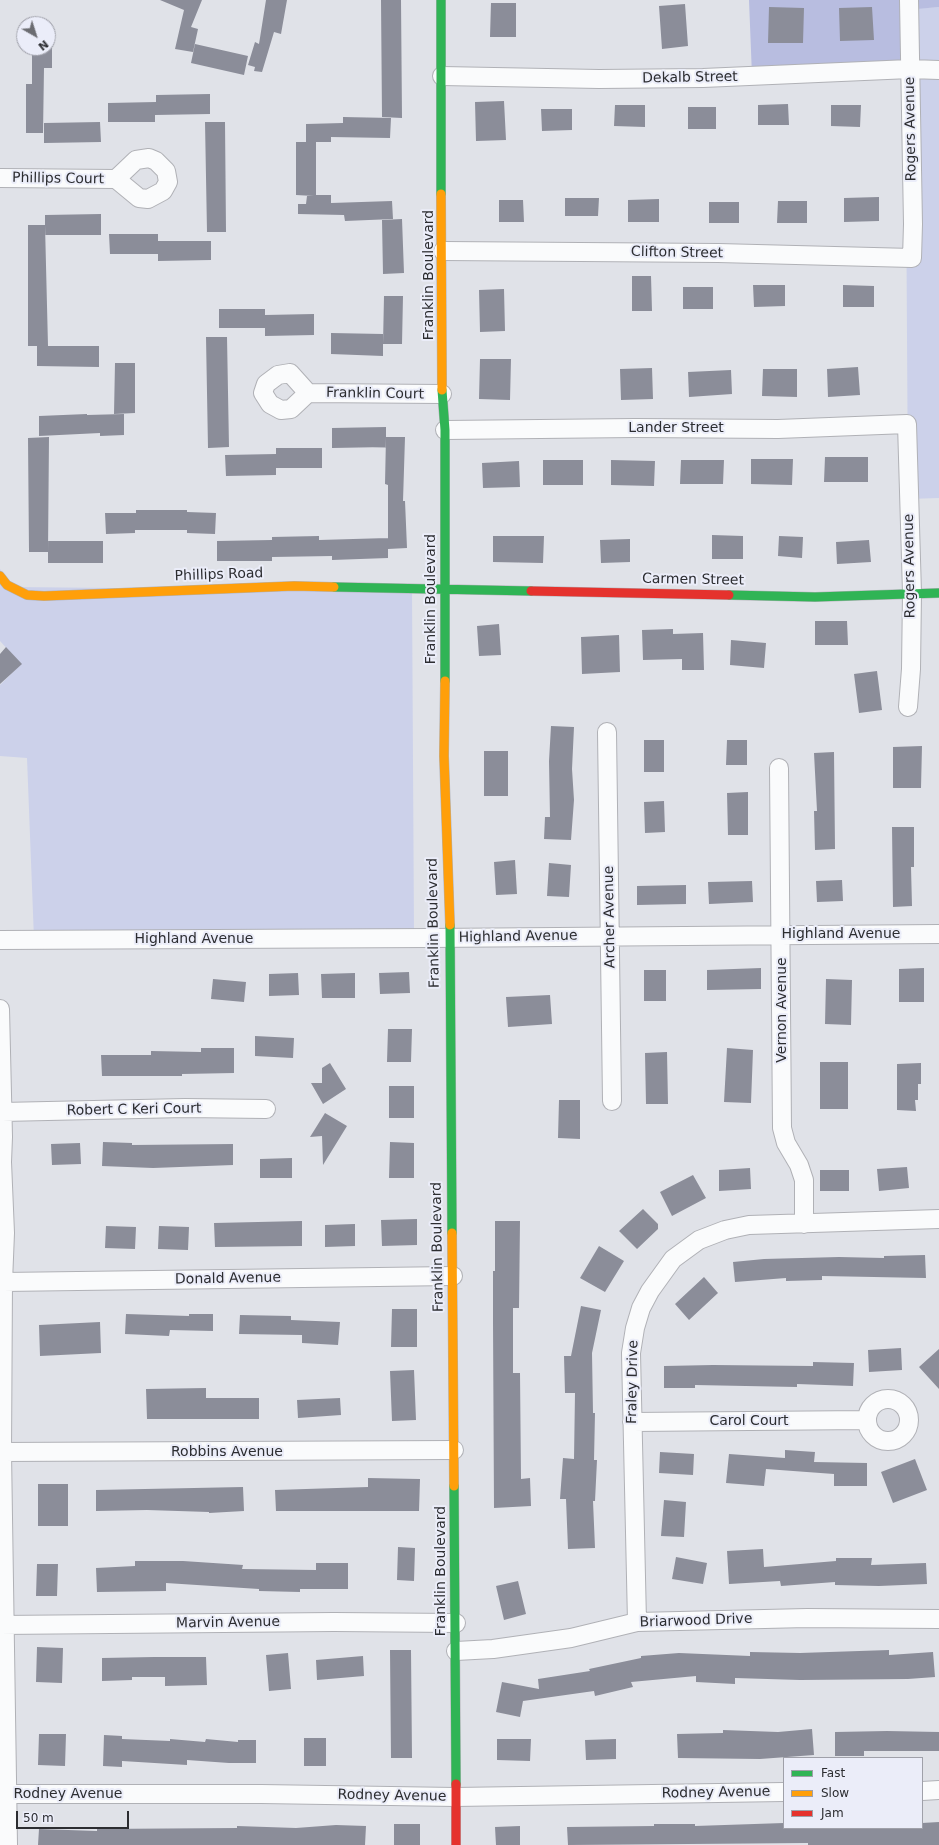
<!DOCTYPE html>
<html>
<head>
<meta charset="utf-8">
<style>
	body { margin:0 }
	#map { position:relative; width:939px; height:1845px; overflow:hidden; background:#e0e2e8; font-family:"DejaVu Sans",sans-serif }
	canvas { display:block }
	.legend { position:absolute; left:783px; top:1757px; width:140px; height:72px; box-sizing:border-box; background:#ebedf9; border:1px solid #9fa0a9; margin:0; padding:5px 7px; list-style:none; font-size:12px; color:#2c2d31 }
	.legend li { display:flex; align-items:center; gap:8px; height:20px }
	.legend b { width:20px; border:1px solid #9fa0a9 }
	.north { position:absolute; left:16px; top:16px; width:40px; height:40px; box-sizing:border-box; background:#ebedf9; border:1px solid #9fa0a9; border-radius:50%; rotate:141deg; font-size:11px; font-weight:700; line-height:16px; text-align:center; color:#2c2d31 }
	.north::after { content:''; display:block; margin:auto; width:14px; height:18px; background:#6b6c71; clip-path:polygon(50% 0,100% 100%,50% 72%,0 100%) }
	.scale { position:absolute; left:16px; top:1811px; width:113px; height:18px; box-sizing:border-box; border:2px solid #2c2d31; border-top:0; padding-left:5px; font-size:12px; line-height:14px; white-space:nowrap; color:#2c2d31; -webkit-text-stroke:3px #ebedf9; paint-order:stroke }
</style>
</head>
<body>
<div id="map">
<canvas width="939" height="1845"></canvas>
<ul class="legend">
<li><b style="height:5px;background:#30b455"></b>Fast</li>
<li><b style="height:5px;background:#ff9f0a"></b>Slow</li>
<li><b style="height:5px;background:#e5322d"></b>Jam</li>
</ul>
<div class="north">N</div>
<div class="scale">50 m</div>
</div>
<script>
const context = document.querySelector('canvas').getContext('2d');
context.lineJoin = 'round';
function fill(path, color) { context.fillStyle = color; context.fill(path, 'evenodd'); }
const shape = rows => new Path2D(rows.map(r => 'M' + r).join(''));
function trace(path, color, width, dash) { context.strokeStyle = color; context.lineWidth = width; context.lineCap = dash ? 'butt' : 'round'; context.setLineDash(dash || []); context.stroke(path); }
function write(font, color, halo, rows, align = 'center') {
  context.font = font + ' "DejaVu Sans",sans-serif'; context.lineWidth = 4; context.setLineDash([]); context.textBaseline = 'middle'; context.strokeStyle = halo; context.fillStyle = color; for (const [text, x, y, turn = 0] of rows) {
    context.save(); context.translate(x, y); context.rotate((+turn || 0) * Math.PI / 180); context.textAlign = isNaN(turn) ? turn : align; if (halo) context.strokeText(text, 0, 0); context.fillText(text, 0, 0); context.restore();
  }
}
const green = shape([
	[939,7,939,498,908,499,905,9],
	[0,569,13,587,412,591,414,934,34,939,27,758,0,756,0,685,21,664,0,641]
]);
const forest = shape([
	[749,0,939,0,939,7,905,10,905,79,752,76]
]);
const building = shape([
	[160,0,202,0,191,27,198,29,193,52,175,49,184,10],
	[266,0,287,0,281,34,274,32,262,72,254,71,255,67,248,65,255,42,259,44],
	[381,0,401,0,402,118,382,117],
	[491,3,516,3,516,37,490,37],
	[685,4,688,46,662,49,659,6],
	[769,7,804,8,803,43,768,43],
	[872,7,874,40,840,41,839,8],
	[195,44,248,56,244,75,191,63],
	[32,48,52,48,52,68,44,68,43,133,26,133,26,84,32,84],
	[210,94,210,114,155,115,155,122,108,122,108,103,156,102,156,95],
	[504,101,506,140,476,141,475,102],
	[788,104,789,125,758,125,758,105],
	[615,105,645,105,645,127,614,126],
	[831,105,861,105,860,127,831,126],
	[688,107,716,107,716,129,688,129],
	[541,109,572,109,572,130,542,131],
	[343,117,391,118,390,138,331,137,331,142,306,142,306,124,343,123],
	[100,122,101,142,44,143,44,123],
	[205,122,225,122,226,232,207,232],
	[296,142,316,142,316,195,331,195,331,203,392,201,393,219,345,221,344,215,298,214,298,204,306,204,307,196,314,196,296,195],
	[879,197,879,221,844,222,844,198],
	[565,198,599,198,598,216,565,216],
	[659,199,659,222,628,222,628,200],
	[499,200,523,200,524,222,499,222],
	[778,201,807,201,807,223,777,223],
	[709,202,739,202,739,223,709,223],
	[101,214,101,235,45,235,45,215],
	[402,219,404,273,383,274,382,220],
	[28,225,45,225,48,346,28,346],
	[109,234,158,234,158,241,211,241,211,260,158,261,158,254,110,254],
	[632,276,651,276,652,311,632,311],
	[753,285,785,285,785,306,754,307],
	[843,285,874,286,874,307,843,307],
	[683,287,713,287,713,309,683,309],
	[504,289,505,331,480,332,479,290],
	[384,296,403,296,402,344,383,344],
	[219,309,265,309,265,315,314,314,314,335,265,336,265,328,219,328],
	[331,333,383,334,383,356,331,354],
	[206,337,227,337,229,447,208,448],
	[37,346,99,346,99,367,37,366],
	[480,359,511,359,510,400,479,399],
	[115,363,135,363,135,413,114,414],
	[858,367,860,395,828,397,827,369],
	[652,368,653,399,621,400,620,369],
	[763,369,797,369,797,397,762,396],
	[731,370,732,394,689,397,688,372],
	[87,414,87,415,124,414,124,435,100,436,100,433,39,436,39,416],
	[386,427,386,447,332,448,332,428],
	[49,437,48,552,29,552,28,438],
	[386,437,405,437,403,501,405,501,407,548,388,549,388,485,385,484],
	[276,448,322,448,322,468,276,468,276,475,226,476,225,455,276,454],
	[825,457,868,457,868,482,824,482],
	[751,459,793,459,792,485,751,484],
	[543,460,583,460,583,485,543,485],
	[611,460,655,461,654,486,611,485],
	[681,460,724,460,723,484,680,484],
	[519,461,520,487,483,488,482,463],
	[136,510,187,510,187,512,216,513,215,534,187,533,187,530,135,530,135,533,106,534,105,513,136,513],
	[712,535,743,536,743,559,712,559],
	[319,536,319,540,388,538,388,558,332,560,332,556,272,557,272,561,217,561,217,541,272,540,272,537],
	[493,536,544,536,543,563,493,562],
	[779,536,803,537,802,558,778,556],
	[630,539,630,562,601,563,600,540],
	[869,540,871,562,837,564,836,542],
	[48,541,103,541,103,563,48,563],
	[815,621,847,621,848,645,815,645],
	[499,624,501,655,479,656,477,626],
	[673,629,673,634,703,633,704,670,682,670,682,659,643,660,642,630],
	[619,635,620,672,582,674,581,637],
	[731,640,766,643,764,668,730,665],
	[6,647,22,664,0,684,0,654],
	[877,671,882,710,859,713,854,674],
	[551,726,574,727,572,769,574,800,571,840,544,839,545,817,550,817,549,761],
	[644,740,664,740,664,772,644,772],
	[727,740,747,740,747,765,726,765],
	[922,746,921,788,893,788,893,747],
	[484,751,508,751,508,796,484,796],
	[834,752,835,849,815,850,814,811,817,811,814,753],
	[748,792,748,835,728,835,727,793],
	[664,801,665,832,645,833,644,802],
	[892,827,914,827,914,867,911,867,912,906,893,907],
	[515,860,517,894,496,895,494,862],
	[549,863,571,865,569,897,547,896],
	[842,880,843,901,817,902,816,881],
	[752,881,753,902,709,904,708,882],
	[686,885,686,904,637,905,637,886],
	[761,968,761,989,707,990,707,970],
	[924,968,924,1002,899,1002,899,969],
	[644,970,666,970,666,1001,644,1001],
	[409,972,410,993,380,994,379,973],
	[298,973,299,995,269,996,269,974],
	[355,973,355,998,322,998,321,974],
	[213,979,246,982,244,1002,211,999],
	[826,979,852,980,851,1025,825,1024],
	[550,995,552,1024,508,1027,506,997],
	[388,1029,412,1029,411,1062,387,1062],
	[255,1036,294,1038,293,1058,255,1056],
	[201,1048,234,1048,234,1073,182,1074,182,1076,102,1076,101,1055,151,1055,151,1051,201,1052],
	[727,1048,753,1050,751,1103,724,1102],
	[667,1052,668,1104,646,1104,645,1053],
	[820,1062,848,1062,848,1109,820,1109],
	[330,1063,346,1089,323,1104,311,1083,322,1083,322,1068],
	[921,1063,921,1084,918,1084,918,1100,915,1100,916,1111,897,1110,897,1064],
	[389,1086,414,1086,414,1118,389,1118],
	[559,1100,580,1100,580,1139,558,1138],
	[325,1113,347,1126,323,1165,322,1136,310,1137],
	[103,1142,132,1143,132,1145,233,1144,233,1165,153,1168,102,1166],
	[390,1142,414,1143,414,1178,389,1178],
	[80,1143,81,1164,52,1165,51,1144],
	[292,1158,292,1178,260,1178,260,1159],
	[907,1167,909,1188,879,1191,877,1169],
	[750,1168,751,1189,719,1191,719,1170],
	[820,1170,849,1170,849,1191,820,1191],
	[693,1175,706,1198,672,1216,660,1192],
	[643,1209,658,1224,658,1229,637,1249,619,1231],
	[417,1219,417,1245,382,1246,381,1220],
	[302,1221,302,1246,215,1247,214,1223],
	[495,1221,520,1221,519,1308,513,1308,513,1373,520,1373,521,1479,530,1478,531,1506,494,1508,493,1322,493,1271,495,1271],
	[355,1224,355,1246,325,1247,325,1225],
	[106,1226,136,1227,135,1249,105,1248],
	[159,1226,189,1227,188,1250,158,1249],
	[599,1246,624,1261,605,1292,580,1278],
	[925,1255,926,1278,822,1276,822,1280,786,1281,786,1278,735,1282,733,1262,764,1259,839,1257,884,1258,884,1256],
	[704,1277,718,1293,689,1320,675,1304],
	[581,1306,601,1310,592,1353,593,1413,595,1413,594,1460,597,1460,595,1501,593,1501,595,1548,568,1549,566,1499,560,1499,563,1458,574,1459,575,1393,565,1393,564,1356,571,1356],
	[392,1309,417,1309,417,1347,391,1347],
	[126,1314,189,1316,189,1314,213,1314,213,1331,170,1330,169,1336,125,1334],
	[240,1315,291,1316,291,1320,340,1322,338,1345,302,1343,302,1335,239,1334],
	[100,1322,101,1353,40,1356,39,1325],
	[901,1348,902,1370,869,1372,868,1350],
	[939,1349,939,1389,919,1367],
	[813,1362,854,1363,853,1386,797,1384,797,1387,695,1385,695,1388,664,1388,664,1366,713,1365,813,1366],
	[414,1370,416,1420,392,1421,390,1371],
	[206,1388,206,1398,259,1398,259,1419,147,1419,146,1389],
	[340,1398,341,1415,298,1418,297,1400],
	[785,1450,815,1452,814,1462,867,1463,867,1486,834,1486,834,1474,766,1469,764,1486,726,1483,729,1454,785,1458],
	[660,1452,694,1454,693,1475,659,1473],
	[915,1459,927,1490,893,1503,881,1472],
	[368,1478,420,1479,419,1511,276,1511,275,1490,368,1487],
	[38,1484,68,1484,68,1526,38,1526],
	[243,1487,244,1511,209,1513,209,1512,147,1510,96,1511,96,1490],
	[664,1500,686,1502,684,1537,661,1536],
	[398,1547,415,1548,414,1581,397,1580],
	[763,1549,764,1567,836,1561,836,1558,872,1558,871,1565,926,1563,927,1584,879,1586,835,1585,835,1582,781,1586,780,1581,729,1584,727,1551],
	[676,1557,707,1563,703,1584,672,1579],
	[135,1561,183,1561,243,1565,242,1569,316,1570,316,1563,348,1563,348,1589,300,1589,300,1592,259,1591,259,1589,166,1583,166,1591,97,1592,96,1568,135,1566],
	[37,1564,58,1564,57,1596,36,1596],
	[518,1581,526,1614,504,1620,496,1586],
	[37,1647,63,1648,62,1683,36,1682],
	[390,1650,411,1650,412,1758,391,1758],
	[889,1650,889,1655,933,1652,935,1677,908,1679,800,1680,735,1678,735,1684,696,1682,696,1676,631,1682,633,1687,595,1696,594,1691,523,1701,520,1717,496,1712,502,1682,539,1689,538,1679,590,1671,589,1669,641,1658,641,1656,679,1653,750,1656,750,1652,800,1653],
	[288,1653,291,1689,269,1691,266,1655],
	[363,1656,364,1676,317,1680,316,1660],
	[154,1657,206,1657,207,1685,165,1686,165,1677,132,1677,132,1680,102,1681,102,1658],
	[812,1729,814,1755,760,1759,678,1758,677,1734,723,1733,723,1730,778,1732],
	[887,1731,939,1732,939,1751,864,1751,864,1756,835,1756,835,1732],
	[39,1734,66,1734,65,1766,38,1765],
	[104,1735,122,1736,122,1739,170,1741,170,1739,205,1742,206,1739,238,1742,238,1740,256,1740,256,1763,229,1763,187,1760,187,1765,122,1761,122,1767,103,1766],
	[304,1738,326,1738,326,1766,304,1766],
	[497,1739,531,1739,530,1761,497,1760],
	[616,1739,616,1759,586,1760,585,1740],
	[939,1822,939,1845,808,1845,808,1843,568,1845,567,1827,654,1826,654,1824,695,1824,695,1826,784,1823,784,1828,922,1828,922,1823],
	[394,1824,420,1824,420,1845,394,1845],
	[336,1825,366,1826,365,1845,38,1845,39,1829,97,1831,97,1829,237,1828,237,1826,296,1828],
	[520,1826,520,1845,496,1845,495,1827]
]);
const street = shape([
	[442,76,599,79,703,78,910,69,939,70],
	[149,158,156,161,166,171,168,182,163,191,148,199,139,198,116,179,136,160,149,158],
	[0,178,116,179],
	[443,251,718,253,912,258,913,224,909,0],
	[290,373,308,393,291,409,281,410,270,404,263,393,266,384,278,375,290,373],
	[308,393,442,394],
	[445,430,635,428,778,429,907,424,912,593,911,669,908,707],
	[607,732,612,1101],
	[779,768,782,1128,786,1143,799,1165,804,1180,804,1224],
	[0,940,430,938,939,934],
	[0,1009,3,1137,2,1162,5,1233,3,1282,2,1452,8,1845],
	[2,1112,185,1108,266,1109],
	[3,1282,453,1276],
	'867 1420a21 21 0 1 1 42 0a21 21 0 1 1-42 0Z',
	[632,1422,867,1420],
	[0,1452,454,1450],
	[637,1622,631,1353,635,1328,641,1308,650,1291,673,1259,699,1240,725,1230,749,1225,939,1219],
	[0,1625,334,1622,456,1623],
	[456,1651,493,1649,571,1638,637,1622,807,1618,939,1619],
	[922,1791,939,1790],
	[0,1794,261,1794,455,1797,784,1792]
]);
const fast = shape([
	[441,0,441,194],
	[442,390,445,430,445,681],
	[334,587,531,591],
	[729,595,815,597,939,593],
	[450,925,452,1233],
	[454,1486,456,1784]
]);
const slow = shape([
	[441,194,442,390],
	[0,576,7,585,27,595,44,596,294,586,334,587],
	[445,681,444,756,450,925],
	[452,1233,454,1486]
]);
const jam = shape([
	[531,591,729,595],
	[456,1784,456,1845]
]);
const streetNames = [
	["Dekalb Street",690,78,-1],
	["Rogers Avenue",911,129,-91],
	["Phillips Court",58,179,1],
	["Clifton Street",677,253,1],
	["Franklin Boulevard",429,275,-90],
	["Franklin Court",375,394,1],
	["Lander Street",676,428],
	["Rogers Avenue",910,566,-91],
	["Phillips Road",219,575,-2],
	["Carmen Street",693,580,1],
	["Franklin Boulevard",431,599,-90],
	["Archer Avenue",610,917,-91],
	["Franklin Boulevard",434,923,-91],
	["Highland Avenue",841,934],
	["Highland Avenue",518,937,-1],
	["Highland Avenue",194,939],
	["Vernon Avenue",782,1010,-90],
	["Robert C Keri Court",134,1110,-1],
	["Franklin Boulevard",438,1247,-91],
	["Donald Avenue",228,1279,-1],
	["Fraley Drive",633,1382,-89],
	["Carol Court",749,1421],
	["Robbins Avenue",227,1452],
	["Franklin Boulevard",441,1571,-90],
	["Briarwood Drive",696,1621,-2],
	["Marvin Avenue",228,1623,-1],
	["Rodney Avenue",716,1793,-1],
	["Rodney Avenue",68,1794],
	["Rodney Avenue",392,1796,1]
];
fill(green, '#ccd1ea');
fill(forest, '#b8bde0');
fill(building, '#8b8d99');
trace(street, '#b0b1b6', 20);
trace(fast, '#b0b1b6', 10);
trace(slow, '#b0b1b6', 10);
trace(jam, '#b0b1b6', 10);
trace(street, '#fafbfc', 18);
trace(fast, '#30b455', 9);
trace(slow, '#ff9f0a', 9);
trace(jam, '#e5322d', 9);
write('14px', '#2c2d31', '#ebedf9', streetNames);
</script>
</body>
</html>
